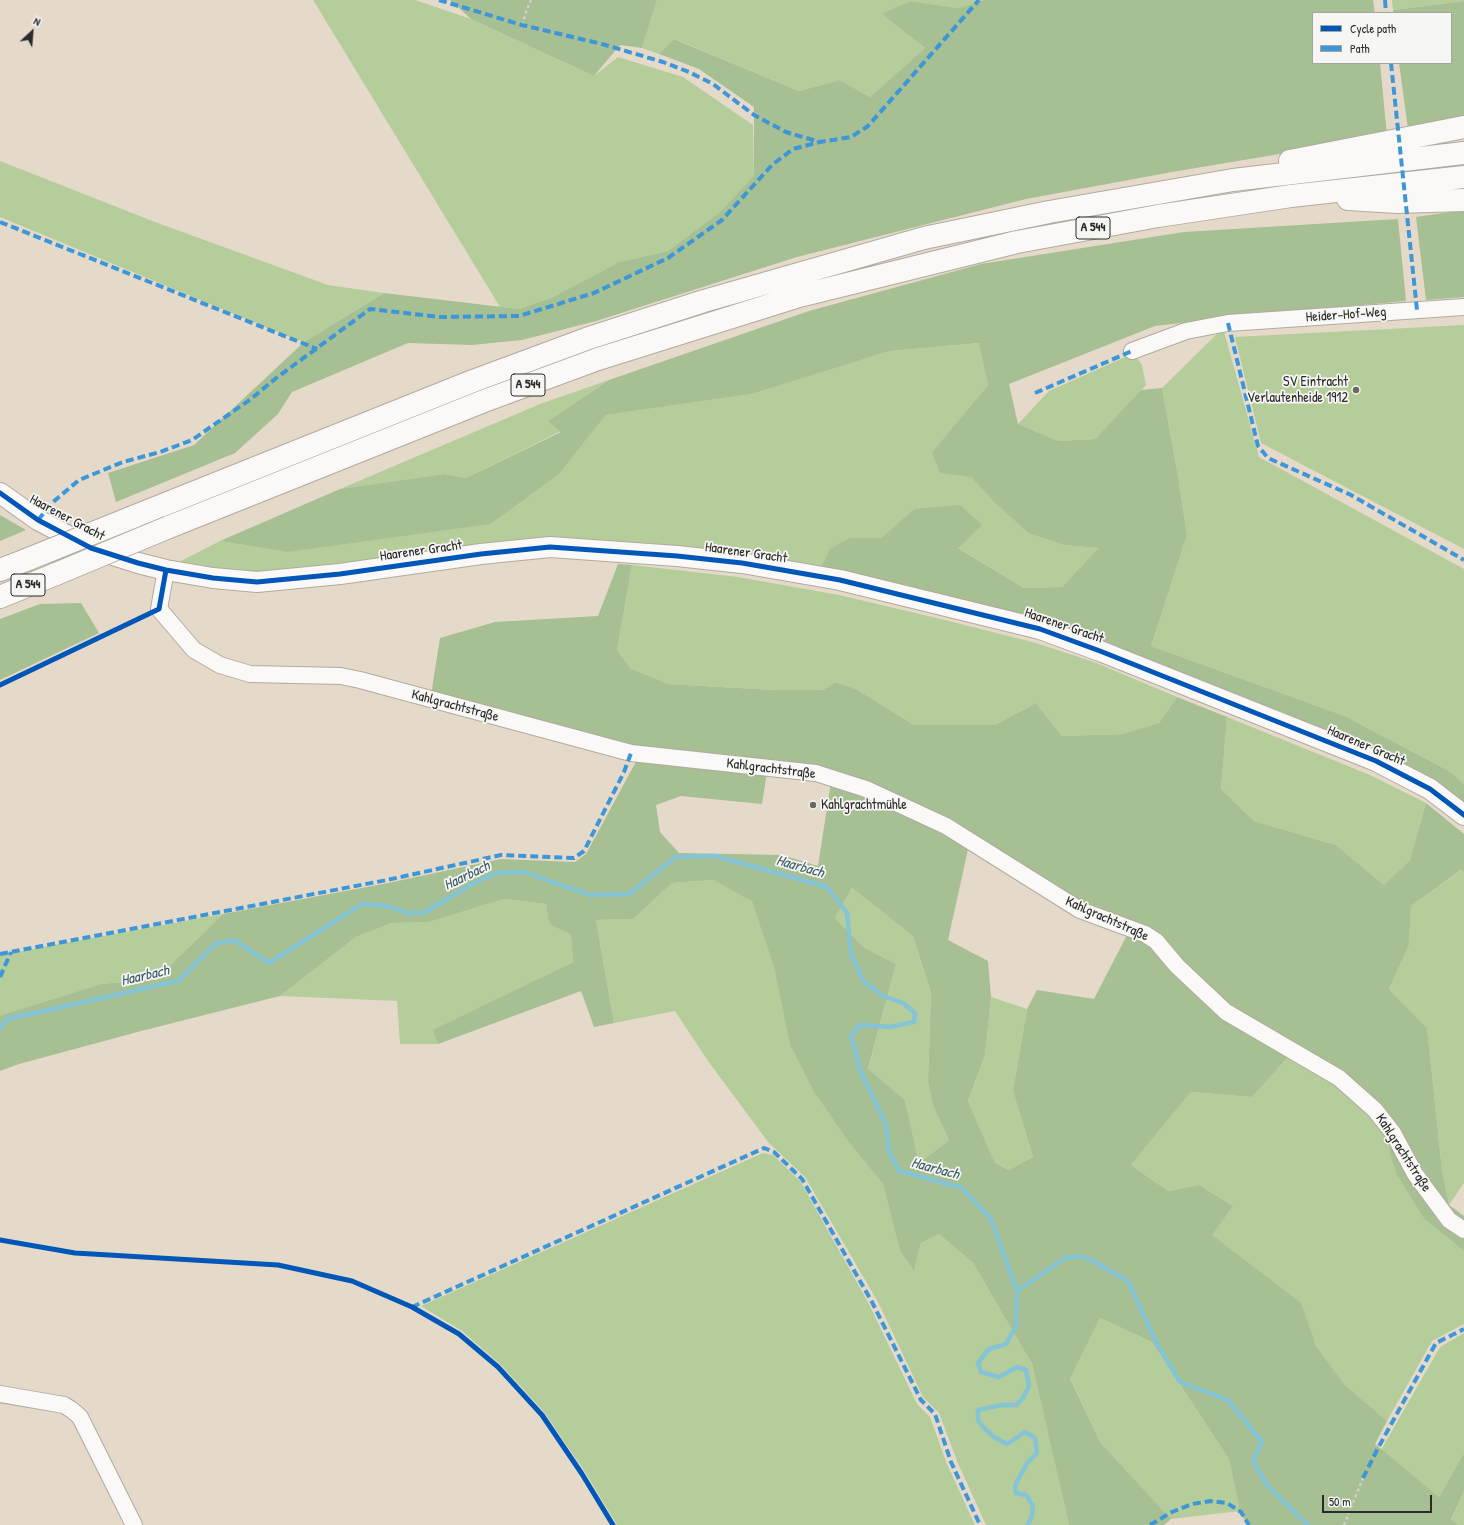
<!DOCTYPE html>
<html>
<head>
<meta charset="utf-8">
<style>
	body { margin:0 }
	#map { position:relative; width:1464px; height:1525px; overflow:hidden; background:#e5daca; font-family:"Patrick Hand",sans-serif }
	canvas { display:block }
	.legend { position:absolute; left:1312px; top:12px; width:140px; height:52px; box-sizing:border-box; background:#f6f6f2; border:1px solid #a5a5a2; margin:0; padding:5px 7px; list-style:none; font-size:12px; color:#2b2b2b }
	.legend li { display:flex; align-items:center; gap:8px; height:20px }
	.legend b { width:20px; border:1px solid #a5a5a2 }
	.north { position:absolute; left:12px; top:12px; width:40px; height:40px; -webkit-text-stroke:3px #f6f6f2; paint-order:stroke; rotate:26deg; font-size:11px; font-weight:700; line-height:16px; text-align:center; color:#2b2b2b }
	.north::after { content:''; display:block; margin:auto; width:14px; height:18px; background:#2b2b2b; clip-path:polygon(50% 0,100% 100%,50% 72%,0 100%) }
	.scale { position:absolute; left:1322px; top:1495px; width:110px; height:18px; box-sizing:border-box; border:2px solid #2b2b2b; border-top:0; padding-left:5px; font-size:12px; line-height:14px; white-space:nowrap; color:#2b2b2b; -webkit-text-stroke:3px #f6f6f2; paint-order:stroke }
</style>
</head>
<body>
<div id="map">
<canvas width="1464" height="1525"></canvas>
<ul class="legend">
<li><b style="height:5px;background:#0057b8"></b>Cycle path</li>
<li><b style="height:5px;background:#3c96d7"></b>Path</li>
</ul>
<div class="north">N</div>
<div class="scale">50 m</div>
</div>
<script>
const context = document.querySelector('canvas').getContext('2d');
context.lineJoin = 'round';
function fill(path, color) { context.fillStyle = color; context.fill(path, 'evenodd'); }
const shape = rows => new Path2D(rows.map(r => 'M' + r).join(''));
function trace(path, color, width, dash) { context.strokeStyle = color; context.lineWidth = width; context.lineCap = dash ? 'butt' : 'round'; context.setLineDash(dash || []); context.stroke(path); }
function write(font, color, halo, rows, align = 'center') {
  context.font = font + ' "Patrick Hand",sans-serif'; context.lineWidth = 3.5; context.setLineDash([]); context.textBaseline = 'middle'; context.strokeStyle = halo; context.fillStyle = color; for (const [text, x, y, turn = 0] of rows) {
    context.save(); context.translate(x, y); context.rotate((+turn || 0) * Math.PI / 180); context.textAlign = isNaN(turn) ? turn : align; if (halo) context.strokeText(text, 0, 0); context.fillText(text, 0, 0); context.restore();
  }
}
const green = shape([
	[313,0,415,0,471,19,594,76,618,57,683,77,753,125,754,177,721,211,668,251,619,262,551,298,519,309,500,307],
	[657,0,984,0,958,8,910,1,883,14,925,48,870,97,840,80,799,91,675,39,659,54,642,48],
	[1392,0,1464,0,1464,1,1393,10],
	[0,161,155,222,328,285,384,293,304,342,292,338,0,217],
	[1464,325,1464,549,1261,443,1235,337],
	[1223,328,1259,457,1464,569,1464,784,1449,771,1345,716,1151,646,1187,535,1178,476,1162,388],
	[980,343,988,385,932,452,971,477,995,503,1028,533,1064,545,1100,548,1062,587,1024,588,957,547,914,509,881,538,850,538,820,570,678,548,340,567,257,573,175,564,220,541,287,552,559,474,606,415,752,394,890,351],
	[1130,355,1136,357,1142,365,1146,385,1095,439,1059,441,1018,424,1049,391],
	[609,380,548,421,561,431,466,478,444,474,340,489,540,404],
	[632,565,738,577,839,595,945,620,1036,643,1094,662,1177,697,1159,723,1122,734,1062,736,1036,703,995,725,914,725,856,689,835,682,823,690,774,690,668,684,630,668,617,650],
	[1227,717,1370,775,1426,803,1410,860,1384,885,1336,845,1254,821,1221,789],
	[1462,870,1464,872,1464,1183,1449,1205,1442,1170,1427,1028,1389,989,1409,945,1411,906],
	[713,880,752,900,775,971,851,1145,883,1184,900,1251,914,1271,921,1243,939,1234,973,1263,1032,1364,1069,1525,986,1525,957,1461,939,1413,923,1397,878,1302,805,1177,768,1142,708,1061,675,1011,614,1023,596,920,633,919,672,883],
	[852,888,913,936,931,993,928,1082,933,1106,949,1140,919,1163,905,1100,868,1070,896,964,863,947,835,918],
	[504,899,546,904,549,924,571,935,573,962,434,1030,438,1044,400,1044,397,1001,280,996,356,937,392,923,429,922],
	[223,914,156,979,101,984,3,1015,0,1017,0,955],
	[991,997,1027,1009,1013,1091,1033,1157,1009,1170,995,1163,968,1101,985,1055],
	[1291,1054,1337,1081,1390,1136,1398,1177,1424,1219,1464,1251,1464,1324,1432,1341,1387,1421,1345,1385,1316,1346,1300,1303,1211,1235,1233,1206,1199,1185,1168,1191,1131,1165,1191,1092,1252,1097],
	[763,1153,773,1155,800,1181,869,1304,917,1404,930,1417,947,1464,975,1525,617,1525,585,1472,544,1412,501,1365,462,1331,421,1306],
	[1100,1318,1152,1342,1229,1459,1240,1511,1171,1519,1100,1442,1070,1377],
	[1464,1333,1464,1453,1439,1497,1381,1450,1440,1347],
	[1464,1491,1464,1525,1458,1525,1451,1521]
]);
const forest = shape([
	[450,0,657,0,642,48,620,45,594,76,471,19],
	[984,0,1373,0,1375,13,1313,13,1313,63,1380,63,1387,136,1172,172,1026,199,797,257,596,321,522,340,472,345,408,343,292,392,278,414,235,453,116,502,108,473,194,445,304,342,384,293,519,309,551,298,619,262,668,251,721,211,754,176,754,107,699,69,659,54,674,39,799,91,840,80,870,97,925,48,882,14,910,1,958,8],
	[1464,1,1464,121,1408,129,1399,63,1451,63,1451,13,1393,13,1393,10],
	[1464,210,1464,297,1426,300,1416,217],
	[1398,219,1406,301,1249,315,1155,326,1009,384,1018,424,1059,441,1095,439,1141,390,1162,388,1178,476,1187,535,1151,646,1345,716,1449,771,1464,784,1464,806,1042,621,951,597,820,570,830,549,850,538,881,538,914,509,960,505,982,525,958,548,1024,588,1062,587,1099,548,1064,545,1028,533,995,503,971,477,940,473,932,452,988,385,979,343,890,351,752,394,606,415,559,474,490,524,287,552,220,541,340,489,444,474,466,478,561,432,548,421,609,380,809,311,981,264,1184,232],
	[0,515,26,530,0,541],
	[618,564,632,565,617,650,630,668,668,684,774,690,823,690,835,682,856,689,914,725,995,725,1036,703,1062,736,1122,734,1159,723,1177,697,1227,717,1221,789,1254,821,1336,845,1384,885,1410,860,1426,803,1464,834,1464,872,1461,870,1411,906,1409,945,1389,989,1427,1028,1442,1170,1449,1205,1464,1216,1464,1225,1453,1218,1377,1106,1228,1008,1181,963,1083,906,867,785,634,748,431,695,440,638,495,622,598,616],
	[81,603,99,633,0,680,0,619,40,604],
	[638,758,767,772,762,804,681,796,656,805,660,832,679,853,782,855,818,866,831,782,865,793,969,845,948,940,988,961,991,997,985,1055,968,1101,995,1163,1009,1170,1033,1157,1013,1091,1027,1009,1037,990,1094,999,1128,933,1144,938,1291,1054,1252,1097,1191,1092,1131,1165,1168,1191,1199,1185,1233,1206,1212,1235,1301,1303,1316,1346,1345,1385,1387,1421,1375,1444,1439,1497,1464,1453,1464,1491,1451,1520,1458,1525,1247,1525,1240,1511,1229,1459,1152,1342,1100,1318,1070,1378,1100,1442,1171,1519,1164,1525,1069,1525,1032,1364,973,1263,939,1234,921,1243,914,1271,900,1251,883,1184,851,1145,813,1090,790,1044,775,971,752,901,713,880,672,883,633,919,596,920,614,1023,594,1027,581,991,438,1044,433,1030,573,962,571,935,549,924,546,904,504,899,429,922,392,923,356,937,280,996,145,1030,19,1064,0,1071,0,1017,2,1015,101,984,156,979,223,914,388,883,501,859,575,862,586,854],
	[852,888,913,936,931,993,928,1082,933,1106,949,1140,919,1163,905,1100,868,1069,896,964,863,947,835,918],
	[1390,1136,1464,1234,1464,1251,1424,1219,1398,1177,1390,1154]
]);
const stream = shape([
	[0,1028,8,1019,178,981,215,944,234,940,269,963,362,904,388,906,407,913,423,913,474,883,497,873,524,872,590,895,629,894,676,857,715,856,827,887,847,913,851,954,864,982,883,996,903,1003,915,1013,914,1022,889,1027,860,1025,851,1036,860,1070,886,1125,889,1151,899,1171,962,1188,991,1219,1017,1291,1016,1326,1006,1344,989,1349,978,1363,981,1372,999,1377,1017,1367,1026,1370,1029,1386,1023,1398,1016,1405,1002,1405,978,1410,978,1420,983,1427,994,1437,1007,1444,1025,1432,1035,1438,1037,1453,1028,1462,1015,1485,1016,1493,1026,1495,1033,1506,1032,1516,1028,1525],
	[1017,1291,1065,1258,1080,1256,1091,1260,1128,1281,1157,1344,1180,1382,1228,1400,1262,1442,1253,1461,1267,1485,1308,1525]
]);
const path = shape([
	[522,25,527,9,531,0],
	[1344,1525,1363,1478]
]);
const minor = shape([
	[1132,351,1186,331,1228,323,1464,307],
	[166,570,159,609,194,650,220,665,250,674,341,676,360,680,631,753,816,773,866,789,946,826,1080,910,1145,934,1156,941,1177,966,1226,1012,1339,1078,1375,1110,1393,1133,1415,1174,1449,1220,1464,1230],
	[0,1394,64,1405,72,1410,80,1417,134,1525]
]);
const major = shape([
	[0,493,38,520,91,548,138,563,166,570,213,578,257,582,340,574,481,554,550,547,677,556,742,563,840,580,1040,629,1100,651,1376,761,1430,789,1464,815]
]);
const highway = shape([
	[1290,161,1464,127],
	[1348,199,1397,202,1464,200],
	[133,517,473,381,589,338,704,301,924,238,1049,212,1233,180,1464,153],
	[169,527,484,401,598,359,799,296,1017,242,1158,216,1291,196,1464,177],
	[0,570,26,560],
	[0,597,56,574]
]);
const highwayBridge = shape([
	[26,560,133,517],
	[56,574,169,527]
]);
const quiet = shape([
	[439,0,522,25,602,44,663,62,689,72,713,84,754,115,786,132,820,142,851,137,868,126,979,0],
	[1385,0,1386,13],
	[1391,63,1417,310],
	[0,222,317,349],
	[1228,323,1258,446,1268,458,1351,495,1464,560],
	[1035,393,1132,351],
	[38,520,53,502,79,480,123,462,160,452,192,440,251,399,275,379,370,309,440,317,519,316,594,293,668,258,722,220,772,165,793,149,820,142],
	[0,954,387,880,501,855,574,858,584,851,624,772,631,753],
	[0,977,11,952],
	[412,1307,764,1148,774,1152,802,1179,872,1302,921,1400,935,1414,951,1462,980,1525],
	[1363,1478,1378,1448,1436,1343,1464,1329],
	[1150,1525,1172,1512,1192,1504,1211,1501,1227,1503,1241,1512,1249,1525]
]);
const cycleway = shape([
	[0,493,38,520,91,548,138,563,166,570,213,578,257,582,340,574,481,554,550,547,677,556,742,563,840,580,1040,629,1100,651,1376,761,1430,789,1464,815],
	[0,685,159,609,166,570],
	[0,1240,75,1253,278,1265,352,1281,412,1307,459,1334,498,1367,542,1415,582,1474,613,1525]
]);
const markers = [
	[1356,390,4,"#6c6863"],
	[813,805,4,"#6c6863"]
];
const shields = [
	[1093,228,34],
	[528,385,34],
	[28,585,34]
];
const shieldNames = [
	["A 544",1093,228],
	["A 544",528,385],
	["A 544",28,585]
];
const streetNames = [
	["Heider-Hof-Weg",1346,315,-4],
	["Haarener Gracht",67,518,28],
	["Haarener Gracht",421,551,-8],
	["Haarener Gracht",746,553,8],
	["Haarener Gracht",1064,626,19],
	["Kahlgrachtstraße",455,706,15],
	["Haarener Gracht",1366,746,23],
	["Kahlgrachtstraße",771,769,7],
	["Kahlgrachtstraße",1107,919,24],
	["Kahlgrachtstraße",1403,1153,57]
];
const poiNames = [
	["SV Eintracht",1348,382],
	["Verlautenheide 1912",1348,398],
	["Kahlgrachtmühle",821,805,"left"]
];
const waterNames = [
	["Haarbach",800,867,16],
	["Haarbach",467,876,-26],
	["Haarbach",145,976,-13],
	["Haarbach",935,1169,15]
];
fill(green, '#b5cd9b');
fill(forest, '#a6bf93');
trace(stream, '#84c4d4', 4.5);
trace(minor, '#b1aa9f', 18);
trace(major, '#b1aa9f', 22);
trace(highway, '#b1aa9f', 24);
trace(path, '#d1cfcb', 2.5, [3, 3]);
trace(minor, '#fbf9f7', 16);
trace(major, '#fbf9f7', 20);
trace(highway, '#fbf9f7', 22);
trace(highwayBridge, '#b1aa9f', 24, []);
trace(highwayBridge, '#fbf9f7', 22);
trace(quiet, '#3c96d7', 4, [8, 4]);
trace(cycleway, '#0057b8', 5);
for (const [x, y, r, color] of markers) { const dot = new Path2D(); dot.arc(x, y, r, 0, 2 * Math.PI); context.fillStyle = color; context.fill(dot); trace(dot, '#f6f6f2', 1.5); }
for (const [x, y, w] of shields) { const box = new Path2D(); box.roundRect(x - w / 2, y - 11, w, 22, 3); context.fillStyle = '#f6f6f2'; context.fill(box); trace(box, '#2b2b2b', 1); }
write('bold 13px', '#2b2b2b', null, shieldNames);
write('14px', '#2b2b2b', '#f6f6f2', streetNames);
write('14px', '#2b2b2b', '#f6f6f2', poiNames, 'right');
write('italic 15px', '#3b5d68', '#f6f6f2', waterNames);
</script>
</body>
</html>
